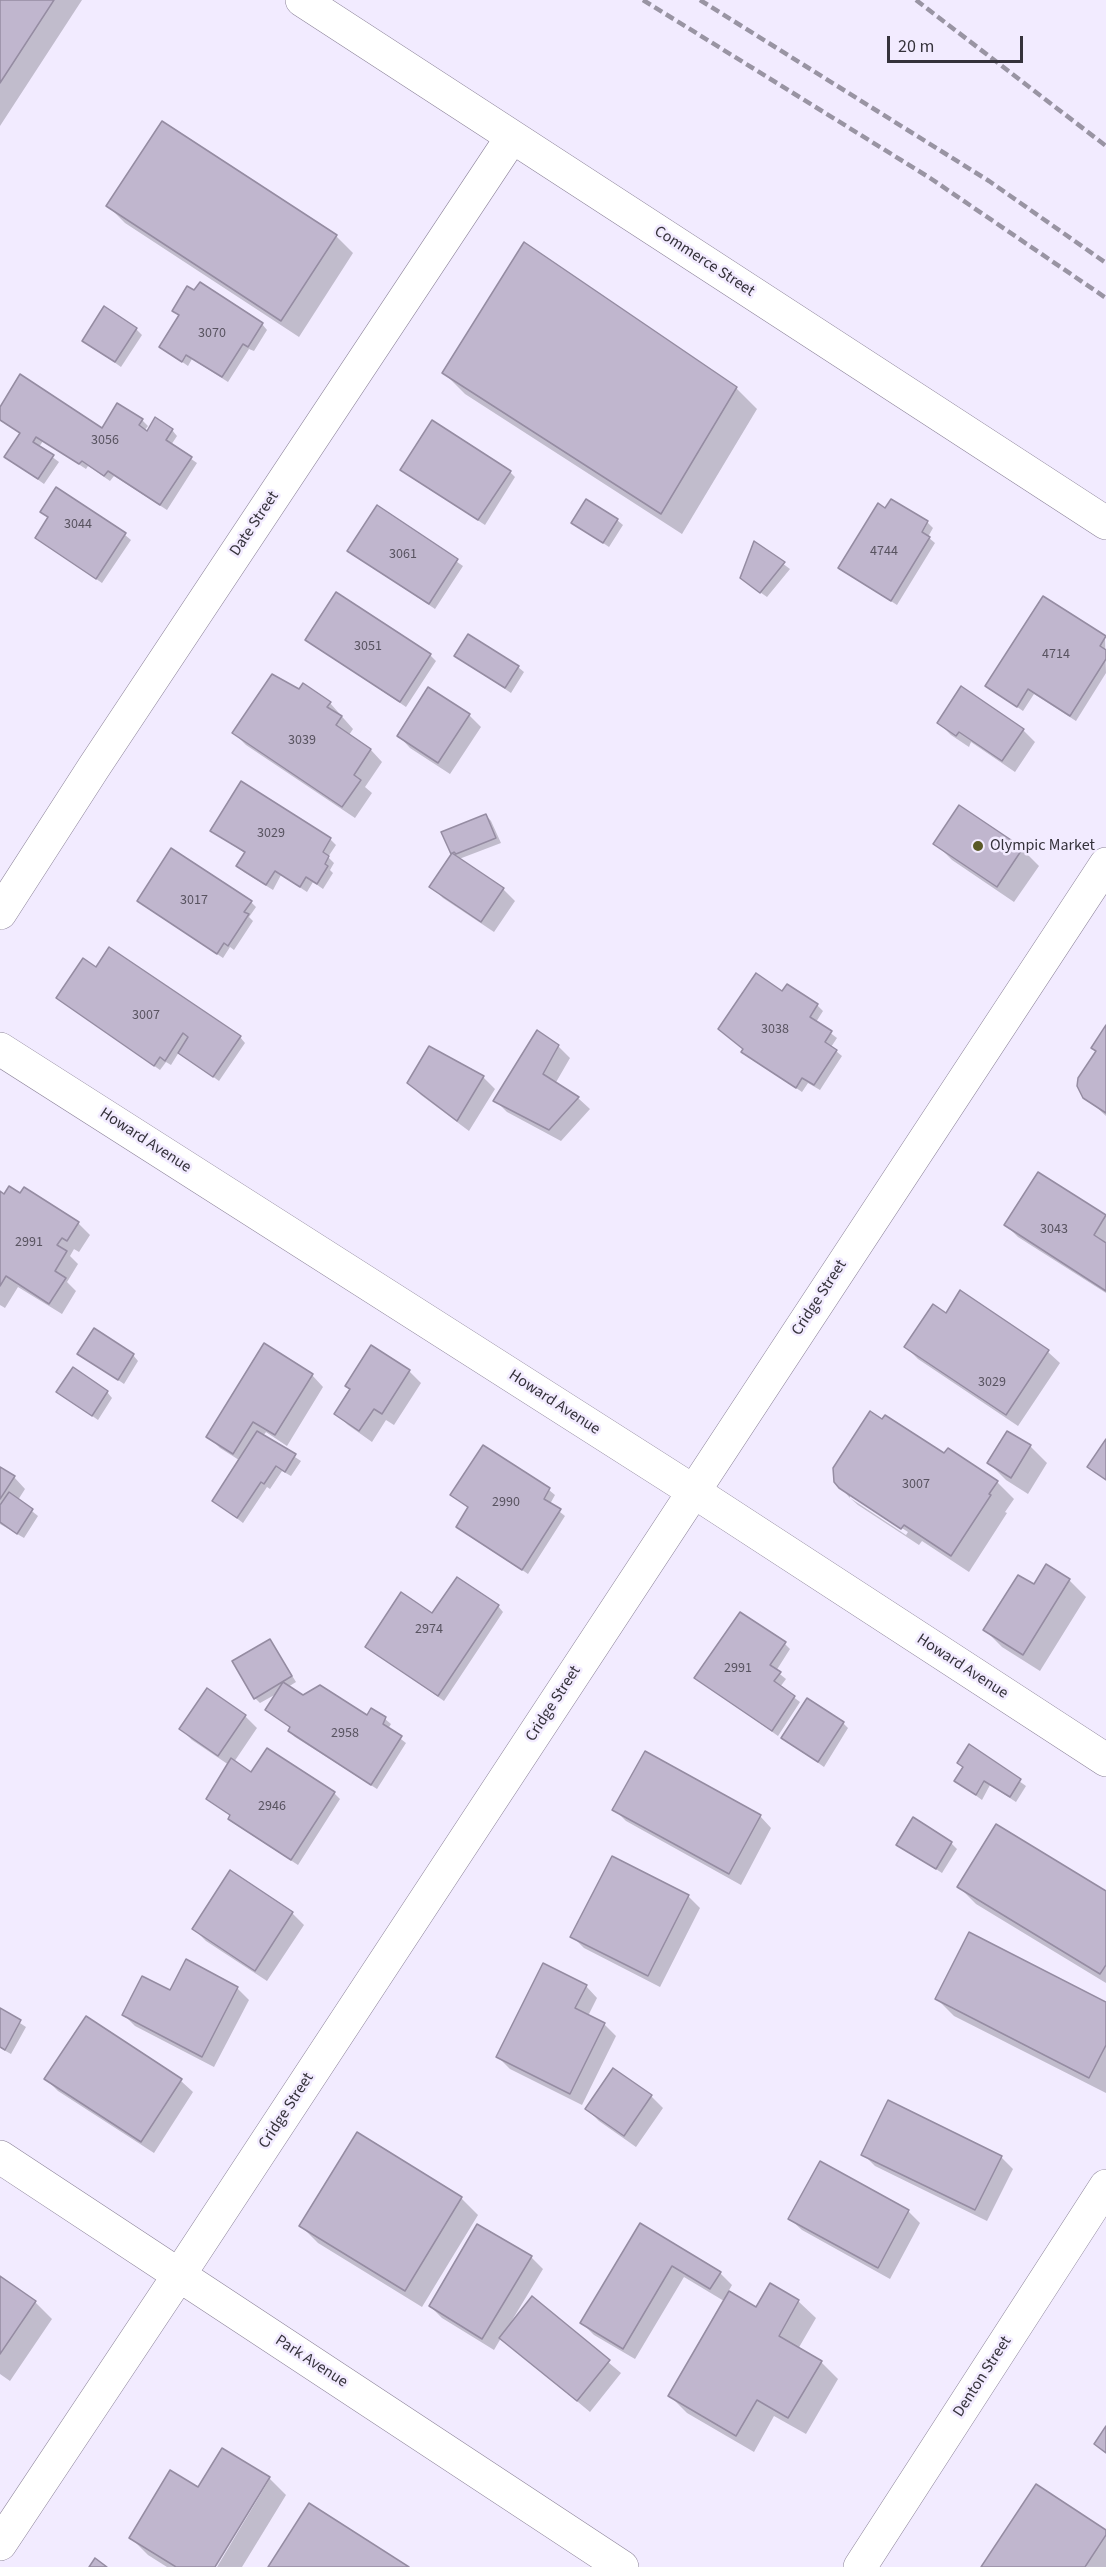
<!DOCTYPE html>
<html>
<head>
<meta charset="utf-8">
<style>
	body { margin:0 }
	#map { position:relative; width:1106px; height:2567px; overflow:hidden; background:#f2ebff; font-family:"Source Sans 3",sans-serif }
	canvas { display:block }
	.scale { position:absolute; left:887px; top:36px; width:136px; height:27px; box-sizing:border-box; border:3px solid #35323b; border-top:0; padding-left:8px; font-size:18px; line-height:21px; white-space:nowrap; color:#35323b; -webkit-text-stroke:4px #f2ebff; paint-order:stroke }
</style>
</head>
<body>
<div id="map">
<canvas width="1106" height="2567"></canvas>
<div class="scale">20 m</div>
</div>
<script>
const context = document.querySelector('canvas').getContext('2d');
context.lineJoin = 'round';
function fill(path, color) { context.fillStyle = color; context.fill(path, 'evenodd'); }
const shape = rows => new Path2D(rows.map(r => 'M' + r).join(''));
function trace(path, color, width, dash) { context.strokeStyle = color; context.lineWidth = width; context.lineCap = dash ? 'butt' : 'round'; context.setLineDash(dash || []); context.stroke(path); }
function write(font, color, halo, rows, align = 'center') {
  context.font = font + ' "Source Sans 3",sans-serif'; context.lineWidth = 5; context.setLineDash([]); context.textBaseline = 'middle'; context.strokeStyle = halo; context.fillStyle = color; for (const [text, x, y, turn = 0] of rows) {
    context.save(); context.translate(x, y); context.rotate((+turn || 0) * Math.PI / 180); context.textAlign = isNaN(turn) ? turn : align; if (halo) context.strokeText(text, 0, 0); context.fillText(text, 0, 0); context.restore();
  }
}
const shadow = shape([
	[1,0,82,0,0,126,0,1],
	[108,206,336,236,353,253,299,337,125,223],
	[174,310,262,324,267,330,254,351,249,349,228,382,192,359,188,366,161,347,180,316],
	[136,329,142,335,121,367,84,341],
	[444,373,736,388,757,409,682,534,465,394],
	[0,410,102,430,142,420,148,426,144,431,147,433,172,430,177,436,171,445,197,463,167,510,114,476,110,481,88,466,86,469,43,441,39,447,59,462,44,484,6,457,21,434,0,420],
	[402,470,510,472,515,477,485,525],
	[892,501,927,522,933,528,928,537,935,543,897,605,840,568],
	[378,508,463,566,435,609,349,551],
	[42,512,125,535,131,540,102,583,37,538,48,518],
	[617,520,623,525,609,547,573,523],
	[755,543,790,569,767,597,747,583],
	[1105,637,1106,673,1076,721,1034,694,1023,711,987,686],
	[307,640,430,655,436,661,406,707],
	[456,656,518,667,524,672,511,693],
	[961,689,1023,730,1035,742,1015,772,971,742,969,747,951,735,939,723],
	[300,691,330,703,353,729,349,735,371,750,382,762,365,787,372,793,355,818,246,745,234,733],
	[469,715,481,727,450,774,410,748,399,736],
	[486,815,491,821,501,843,459,859,503,889,515,901,494,932,443,898,431,886,453,855,443,833],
	[212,831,330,839,336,845,328,857,334,863,330,870,333,873,323,889,313,882,307,892,281,875,273,890,244,872,238,866,246,854],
	[935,843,1022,849,1039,866,1014,902,952,860],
	[139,901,251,902,256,907,249,917,253,921,234,950,230,947,223,958],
	[96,969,240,1037,245,1043,219,1081,179,1052,171,1065,166,1062,160,1070,58,998],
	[782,993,817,1005,823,1011,816,1022,837,1038,831,1047,842,1056,820,1090,808,1083,802,1092,743,1052],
	[1106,1028,1106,1116,1079,1091,1080,1079,1097,1052],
	[558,1046,570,1058,555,1084,578,1098,590,1109,561,1141,507,1112,495,1100],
	[429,1048,483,1077,495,1089,469,1131,421,1095,409,1083],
	[1039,1174,1106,1217,1106,1293,1018,1237,1006,1225],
	[25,1189,78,1223,90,1235,79,1252,74,1249,70,1256,78,1264,67,1282,76,1291,62,1314,18,1287,5,1308,0,1305,0,1193,4,1196,20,1195],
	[961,1293,1048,1352,1060,1363,1018,1426,918,1359,906,1347,946,1315],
	[79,1353,133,1355,138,1361,124,1384],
	[409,1371,421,1383,394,1425,386,1420,372,1442,348,1425,336,1414],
	[312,1375,323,1387,287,1446,266,1432,263,1436,301,1461,291,1476,282,1471,270,1489,267,1487,243,1523,214,1501,239,1460,220,1448,208,1436],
	[58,1392,107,1392,112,1398,98,1420],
	[1030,1446,1047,1463,1028,1494,1006,1480,989,1463],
	[945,1456,997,1482,1014,1499,1005,1512,1007,1513,969,1572,922,1541,919,1545,858,1505,850,1498,906,1535,908,1532,850,1494,850,1498,840,1487],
	[0,1469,14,1477,25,1489,18,1500,38,1516,24,1538,0,1524],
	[549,1490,555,1495,550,1504,565,1516,528,1574,458,1526,469,1509,452,1495],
	[1069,1580,1086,1597,1040,1671,1002,1647,985,1630,1034,1586],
	[498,1606,503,1612,444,1701,367,1647,433,1615],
	[270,1640,296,1682,288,1687,303,1696,367,1717,372,1710,385,1719,391,1724,388,1729,406,1743,377,1789,295,1737,289,1731,291,1728,278,1693,260,1703,255,1698],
	[785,1644,790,1649,776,1671,786,1679,780,1687,800,1702,778,1736,696,1678],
	[207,1690,245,1716,257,1728,234,1762,252,1774,334,1793,340,1799,298,1865,235,1824,230,1819,231,1816,208,1799,229,1765,192,1740,181,1729],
	[843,1723,848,1728,824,1767,783,1738],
	[970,1746,1026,1786,1016,1802,990,1785,982,1800,956,1781,964,1768],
	[614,1809,760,1816,771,1828,741,1885,626,1821],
	[951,1843,957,1849,942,1873,898,1844],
	[959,1887,1106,1893,1106,1983,976,1904],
	[688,1896,700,1908,660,1987,584,1948,572,1936],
	[292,1913,304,1925,267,1981,206,1941,194,1929],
	[586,1986,597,1998,588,2016,604,2024,616,2036,582,2105,510,2069,498,2057],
	[237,1988,249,2000,214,2067,135,2026,123,2014,171,1992],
	[937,1999,1106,2004,1106,2093,954,2016],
	[0,2010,26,2027,11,2054,0,2048],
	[86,2018,181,2081,193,2092,154,2153,58,2091,46,2079],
	[614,2071,651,2096,663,2108,636,2147,599,2121,587,2109],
	[863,2154,1001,2157,1013,2169,987,2221,875,2166],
	[820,2163,909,2212,920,2223,890,2279,802,2230,790,2219],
	[461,2198,478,2215,422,2307,318,2243,301,2226],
	[640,2225,720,2273,732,2285,728,2292,757,2309,771,2285,798,2301,816,2318,798,2349,821,2362,838,2379,806,2434,774,2416,754,2452,687,2413,670,2396,724,2301,684,2277,635,2359,594,2335,582,2323],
	[531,2257,543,2269,511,2322,513,2323,532,2298,621,2373,590,2412,501,2338,494,2350,442,2318,430,2306],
	[0,2277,35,2302,52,2319,10,2381,0,2374],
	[269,2478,286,2495,242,2567,217,2567,269,2480,266,2480,213,2567,167,2567,148,2555,131,2538,199,2489],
	[1106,2532,1106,2567,983,2567]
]);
const building = shape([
	[0,0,54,0,0,83,0,0],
	[162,121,337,235,281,321,106,206,162,121],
	[524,242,737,387,661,514,442,373,524,242],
	[200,282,263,323,248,347,243,344,222,377,186,355,182,362,159,347,179,315,172,311,187,286,194,290,200,282],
	[104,306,137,328,115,362,82,341,104,306],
	[20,374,102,428,117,403,143,419,139,425,147,431,155,417,173,429,166,440,192,457,160,505,108,471,104,476,82,461,79,464,36,437,33,442,54,455,38,479,4,457,20,433,0,420,0,407,20,374],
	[432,420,511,471,478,520,400,470,432,420],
	[56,487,126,533,96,579,35,538,48,517,40,512,56,487],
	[586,499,618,519,603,543,571,523,586,499],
	[891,499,928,521,922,532,930,537,891,601,838,568,878,503,885,508,891,499],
	[377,505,458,559,429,604,347,551,377,505],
	[754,541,785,562,760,593,740,578,754,541],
	[336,592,431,654,400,702,305,640,336,592],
	[1043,596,1106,636,1100,646,1106,650,1106,659,1070,716,1028,689,1017,707,985,686,1043,596],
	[468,634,519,666,505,688,454,656,468,634],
	[272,674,299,689,303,683,331,702,327,707,342,716,336,725,371,749,354,775,361,780,342,807,232,733,272,674],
	[961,686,1024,729,1002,761,959,732,956,736,937,723,961,686],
	[428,687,470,714,438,763,397,736,428,687],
	[241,781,331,838,323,852,329,856,325,864,328,866,317,884,306,877,300,887,275,871,266,885,236,866,245,852,210,831,241,781],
	[959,805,1023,848,997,887,933,844,959,805],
	[486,814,496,838,456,854,454,852,451,854,441,832,486,814],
	[171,848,252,901,244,912,249,914,228,946,224,943,217,954,137,901,171,848],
	[452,853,504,888,481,922,429,887,452,853],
	[109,947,241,1036,213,1077,178,1053,188,1037,183,1033,165,1061,160,1057,154,1066,56,998,83,958,96,967,109,947],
	[756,973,782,991,787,984,818,1004,810,1017,832,1031,825,1042,837,1050,814,1085,802,1078,796,1088,741,1052,743,1049,718,1029,756,973],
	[1106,1025,1106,1113,1083,1098,1077,1086,1078,1078,1096,1051,1091,1048,1106,1025],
	[537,1030,559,1045,543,1074,579,1097,549,1130,493,1101,537,1030],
	[429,1046,484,1076,457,1121,407,1083,429,1046],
	[1038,1172,1106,1215,1094,1235,1106,1243,1106,1291,1004,1225,1038,1172],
	[9,1186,20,1193,24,1187,79,1222,67,1241,62,1238,57,1245,67,1251,55,1271,66,1278,49,1304,6,1276,0,1286,0,1191,4,1194,9,1186],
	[960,1290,1049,1350,1006,1415,904,1347,933,1304,946,1313,960,1290],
	[94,1328,134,1354,118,1380,77,1354,94,1328],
	[264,1343,313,1374,275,1435,253,1422,233,1454,206,1437,264,1343],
	[371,1345,410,1370,382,1414,374,1409,359,1431,334,1414,350,1389,345,1386,371,1345],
	[73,1367,108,1391,92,1416,56,1392,73,1367],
	[870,1411,882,1419,885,1415,944,1453,948,1448,998,1481,989,1494,991,1495,951,1556,904,1525,901,1529,839,1488,834,1482,833,1468,870,1411],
	[257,1431,296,1454,285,1472,276,1466,264,1484,261,1482,237,1518,212,1501,257,1431],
	[1007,1431,1031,1445,1011,1478,987,1463,1007,1431],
	[1106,1439,1106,1480,1087,1467,1106,1439],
	[483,1445,550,1488,544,1499,561,1509,522,1570,456,1527,468,1507,450,1495,483,1445],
	[0,1467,15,1476,0,1499,0,1467],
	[9,1492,33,1509,17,1534,0,1522,0,1505,9,1492],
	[1046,1564,1070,1579,1023,1655,983,1630,1018,1575,1034,1584,1046,1564],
	[457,1577,499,1605,438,1696,365,1647,401,1592,432,1613,457,1577],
	[740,1612,786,1642,770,1665,781,1672,774,1681,795,1696,772,1731,694,1678,740,1612],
	[270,1639,292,1676,254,1699,232,1661,270,1639],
	[283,1682,303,1695,320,1685,367,1715,371,1708,386,1717,383,1724,402,1736,371,1785,288,1731,290,1727,265,1710,283,1682],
	[207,1688,246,1715,218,1756,179,1729,207,1688],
	[807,1698,844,1722,818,1762,781,1738,807,1698],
	[969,1744,1021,1779,1010,1797,984,1781,976,1795,954,1781,963,1767,957,1763,969,1744],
	[267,1748,335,1792,291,1860,228,1819,230,1815,206,1799,231,1758,251,1772,267,1748],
	[645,1751,761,1815,729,1874,612,1810,645,1751],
	[913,1817,952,1842,936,1869,896,1845,913,1817],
	[996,1824,1106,1891,1106,1965,1100,1974,957,1887,996,1824],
	[612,1856,689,1895,648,1976,570,1937,612,1856],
	[230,1870,293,1912,255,1971,192,1929,230,1870],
	[969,1932,1106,2002,1106,2045,1089,2078,935,1999,969,1932],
	[186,1959,238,1987,202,2057,122,2015,142,1976,170,1990,186,1959],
	[543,1963,587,1985,575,2008,605,2023,570,2094,496,2057,543,1963],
	[0,2008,21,2020,5,2050,0,2047,0,2008],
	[86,2016,182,2079,141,2142,44,2079,86,2016],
	[613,2068,652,2095,624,2136,585,2109,613,2068],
	[888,2100,1002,2156,975,2210,861,2155,888,2100],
	[357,2132,462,2197,405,2291,299,2226,357,2132],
	[820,2161,909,2210,878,2268,788,2219,820,2161],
	[640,2223,721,2272,710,2289,672,2266,623,2349,580,2323,640,2223],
	[477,2224,532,2256,482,2339,429,2306,477,2224],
	[0,2276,36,2301,0,2354,0,2276],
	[770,2283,799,2300,779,2336,822,2361,788,2418,757,2400,736,2436,668,2396,729,2291,756,2307,770,2283],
	[532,2296,610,2360,577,2401,499,2338,532,2296],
	[1106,2426,1106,2453,1094,2444,1106,2426],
	[222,2448,270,2477,215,2567,176,2567,129,2538,170,2470,198,2487,222,2448],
	[1036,2484,1106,2530,1106,2535,1085,2567,981,2567,1036,2484],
	[309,2503,409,2567,268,2567,309,2503],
	[95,2558,107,2567,89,2567,95,2558]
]);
const minor = shape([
	[302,0,1106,523],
	[0,913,94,767,512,137],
	[0,1049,693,1491,1106,1760],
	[0,2157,179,2275],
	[860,2567,1106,2186]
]);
const tertiary = shape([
	[179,2275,622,2567],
	[0,2544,179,2275,1106,864]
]);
const rail = shape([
	[643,0,930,178,1106,298],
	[700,0,989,181,1106,263],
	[916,0,1106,146]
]);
const markers = [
	[978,846,6,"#5a5926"]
];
const numberNames = [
	["3070",212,334],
	["3056",105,441],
	["3044",78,525],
	["4744",884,552],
	["3061",403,555],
	["3051",368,647],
	["4714",1056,655],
	["3039",302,741],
	["3029",271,834],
	["3017",194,901],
	["3007",146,1016],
	["3038",775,1030],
	["3043",1054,1230],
	["2991",29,1243],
	["3029",992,1383],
	["3007",916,1485],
	["2990",506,1503],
	["2974",429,1630],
	["2991",738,1669],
	["2958",345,1734],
	["2946",272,1807]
];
const streetNames = [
	["Commerce Street",704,262,33],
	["Date Street",255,524,-56],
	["Howard Avenue",145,1141,33],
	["Cridge Street",820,1298,-57],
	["Howard Avenue",554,1403,33],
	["Howard Avenue",962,1667,33],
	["Cridge Street",554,1704,-57],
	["Cridge Street",287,2111,-57],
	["Park Avenue",311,2362,33],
	["Denton Street",983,2377,-57]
];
const poiNames = [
	["Olympic Market",990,846]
];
fill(shadow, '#0003');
fill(building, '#c0b6ce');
trace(building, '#958ca2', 1.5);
trace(minor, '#8b8298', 34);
trace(tertiary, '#8b8298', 34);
trace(minor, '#fff', 33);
trace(tertiary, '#fff', 33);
trace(rail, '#9994a3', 4.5, [9, 4.5]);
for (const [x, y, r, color] of markers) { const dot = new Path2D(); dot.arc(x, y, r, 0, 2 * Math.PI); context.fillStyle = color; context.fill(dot); trace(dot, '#f2ebff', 2); }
write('14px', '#585360', null, numberNames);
write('16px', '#35323b', '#f2ebff', streetNames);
write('16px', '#35323b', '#f2ebff', poiNames, 'left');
</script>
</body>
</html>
